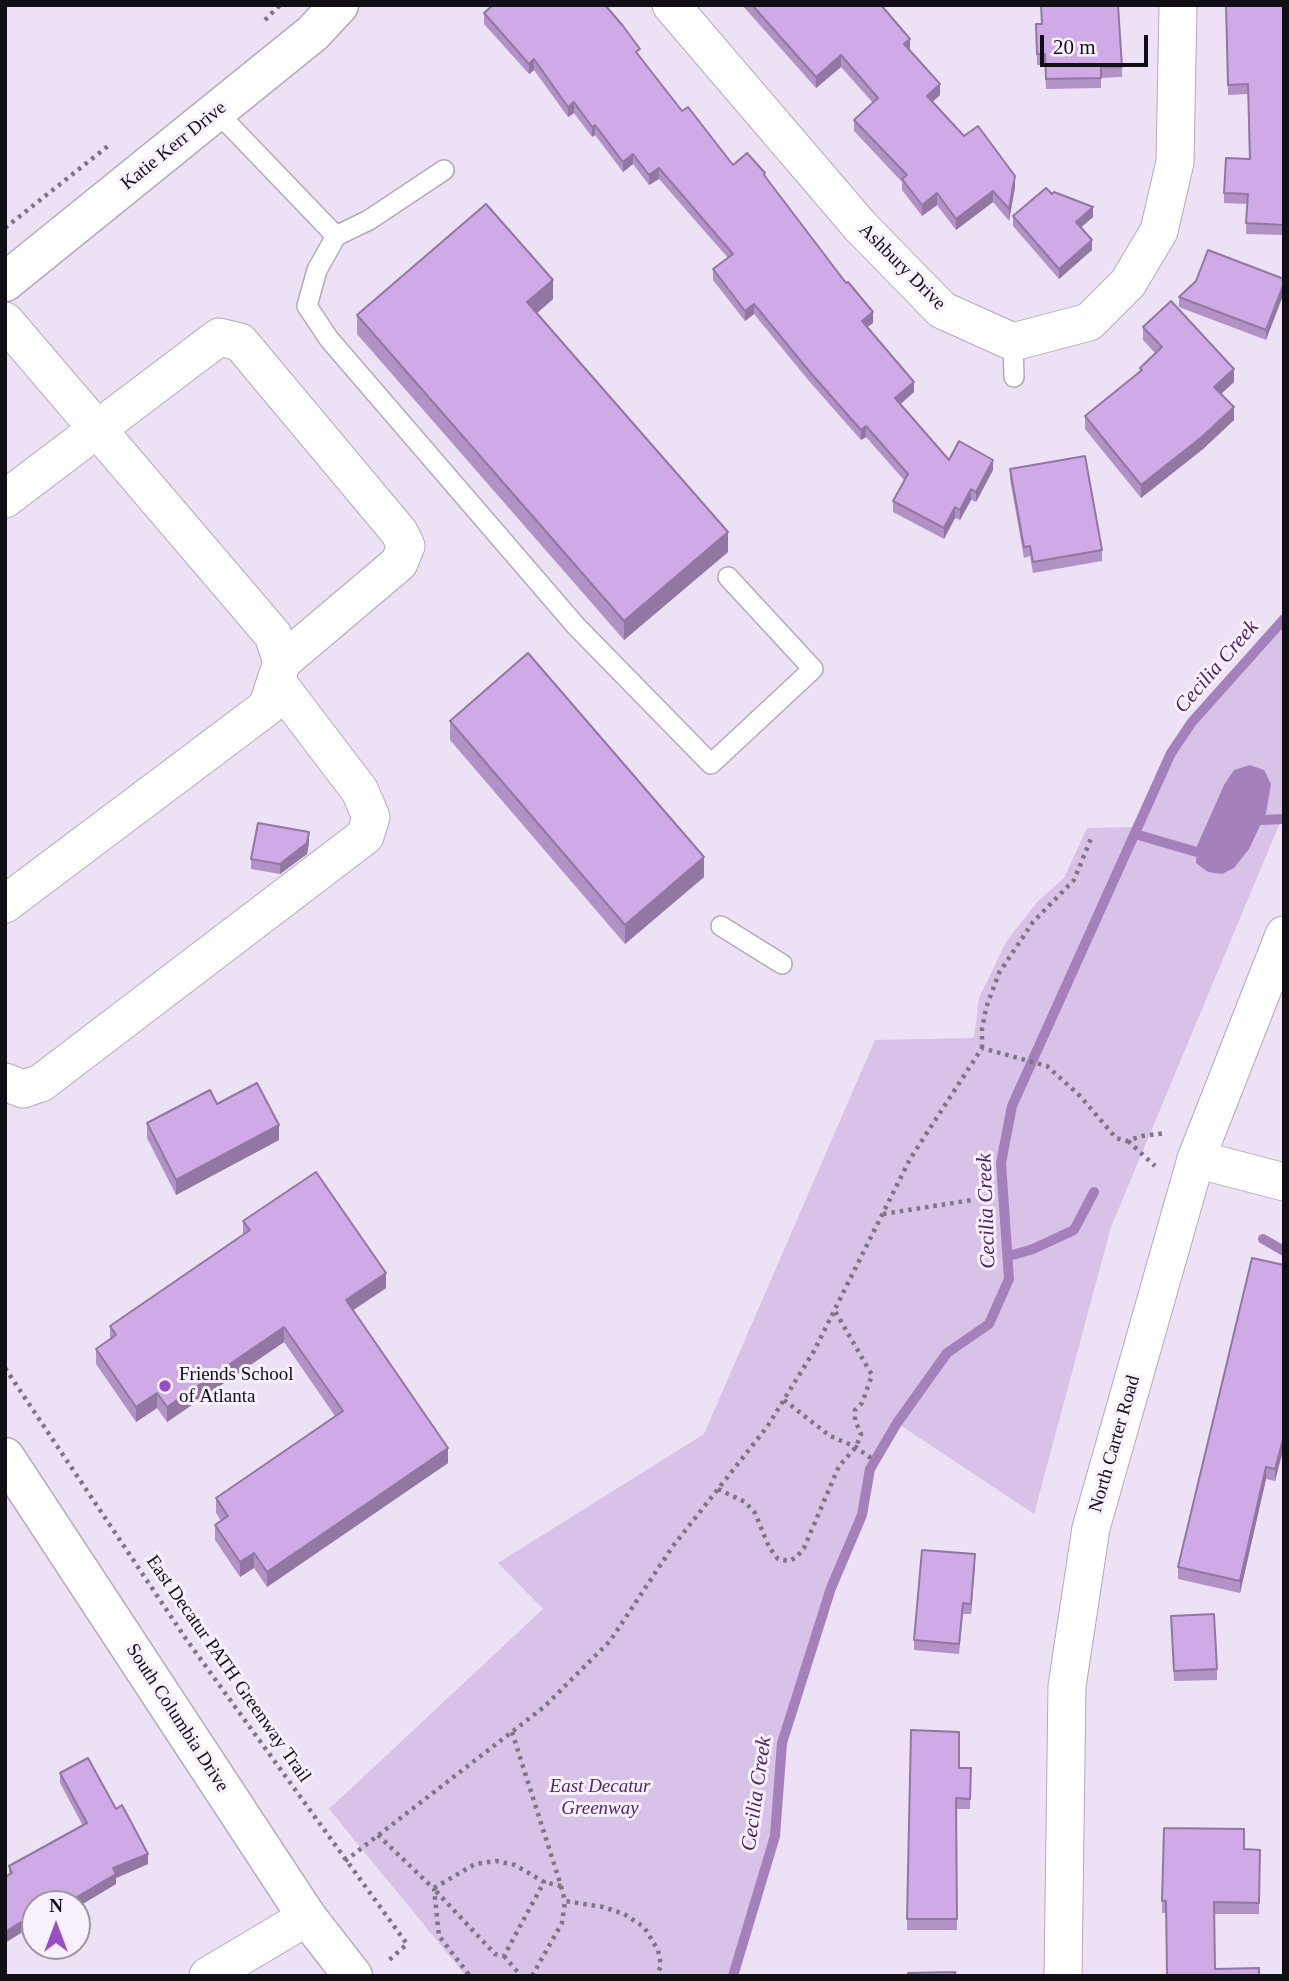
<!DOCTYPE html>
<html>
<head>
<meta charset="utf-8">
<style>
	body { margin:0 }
	#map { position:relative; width:1289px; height:1981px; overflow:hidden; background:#ede1f5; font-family:Georgia,serif }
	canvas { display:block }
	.frame { position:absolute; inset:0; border:7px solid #120e15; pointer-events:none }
	.north { position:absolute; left:21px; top:1890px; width:70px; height:70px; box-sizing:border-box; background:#f8f0fd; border:2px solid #9c96a0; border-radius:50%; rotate:0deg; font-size:19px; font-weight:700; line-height:28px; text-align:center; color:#120e15 }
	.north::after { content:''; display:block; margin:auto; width:24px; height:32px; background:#9a4fc2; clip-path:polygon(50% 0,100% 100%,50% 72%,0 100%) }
	.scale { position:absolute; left:1040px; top:35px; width:108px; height:32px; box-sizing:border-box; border:4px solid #120e15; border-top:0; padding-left:9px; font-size:21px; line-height:24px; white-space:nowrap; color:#120e15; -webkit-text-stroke:5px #f8f0fd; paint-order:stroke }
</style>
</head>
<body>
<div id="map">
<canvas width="1289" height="1981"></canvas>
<div class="frame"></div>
<div class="north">N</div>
<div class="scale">20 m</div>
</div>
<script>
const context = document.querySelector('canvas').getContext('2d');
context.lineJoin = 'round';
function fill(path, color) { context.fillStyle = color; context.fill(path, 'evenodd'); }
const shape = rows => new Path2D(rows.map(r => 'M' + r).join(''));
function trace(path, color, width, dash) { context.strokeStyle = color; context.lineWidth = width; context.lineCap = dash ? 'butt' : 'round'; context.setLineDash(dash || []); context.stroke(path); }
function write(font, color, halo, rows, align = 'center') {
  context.font = font + ' Georgia,serif'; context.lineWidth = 6; context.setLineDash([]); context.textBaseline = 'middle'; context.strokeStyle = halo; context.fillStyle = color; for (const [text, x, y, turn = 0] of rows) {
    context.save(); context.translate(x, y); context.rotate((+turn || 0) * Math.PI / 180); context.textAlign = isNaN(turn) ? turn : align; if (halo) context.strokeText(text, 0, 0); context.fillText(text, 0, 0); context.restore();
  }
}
const green = shape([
	[1284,619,1284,813,1111,1227,1034,1514,897,1423,870,1469,862,1515,852,1545,831,1588,782,1742,775,1836,733,1976,466,1976,329,1809,543,1609,498,1563,704,1434,875,1040,974,1038,979,998,1006,942,1037,902,1064,878,1087,828,1139,827,1171,753,1192,722]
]);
const water = shape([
	[1250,765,1264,770,1271,784,1266,813,1249,849,1234,868,1222,874,1208,872,1196,863,1197,846,1224,785,1234,770]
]);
const stream = shape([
	[1262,820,1284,819],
	[1135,834,1197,852],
	[1263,1239,1284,1251],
	[1009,1256,1033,1249,1074,1230,1094,1192],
	[733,1976,775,1836,782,1743,831,1588,862,1515,870,1469,897,1423,947,1353,989,1324,1009,1279,1001,1163,1012,1106,1171,753,1192,722,1284,619]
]);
const path = shape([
	[265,20,280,5],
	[5,228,108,146],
	[982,1048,982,1029,986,1008,999,973,1033,922,1074,880,1092,836],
	[1128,1141,1155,1166],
	[883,1214,972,1200],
	[5,1368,186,1639,407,1944,388,1961],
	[784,1400,830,1436,856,1447,869,1457,877,1456],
	[718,1489,745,1502,755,1513,769,1547,778,1559,788,1561,796,1558,804,1548,839,1466,856,1447,861,1434,855,1420,855,1410,862,1403,872,1375,835,1311],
	[512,1732,561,1886,544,1882],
	[378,1835,434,1889,439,1936,470,1976],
	[345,1861,544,1707,610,1641,673,1546,767,1427,814,1351,910,1159,982,1048,1047,1066,1080,1096,1116,1138,1127,1141,1142,1136,1166,1133],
	[561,1886,565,1901,603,1907,624,1914,644,1927,658,1950,661,1965,657,1976],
	[434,1888,475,1864,496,1861,515,1865,544,1882,504,1956,495,1954,434,1889],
	[504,1956,521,1976],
	[532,1976,562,1923,565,1901]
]);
const lane = shape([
	[217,112,336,236,317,270,307,306,329,339,576,626,711,764,813,669,728,577],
	[336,236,369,220,444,170],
	[1013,342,1014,377],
	[721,926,782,964]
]);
const street = shape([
	[671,5,860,226,942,310,1013,342,1089,322,1128,283,1159,231,1175,162,1178,5],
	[5,321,273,635,282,662,267,707,5,904],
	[5,499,219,337,240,342,399,532,406,546,399,563,282,662],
	[5,1082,23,1089,41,1083,365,836,371,817,360,791,277,682],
	[1196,1159,1284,1182],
	[208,1976,307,1917],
	[1063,1976,1067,1686,1091,1528,1196,1159,1284,935]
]);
const secondary = shape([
	[5,282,313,33,339,5],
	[5,1457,307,1917,353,1976]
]);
const wall = shape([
	[742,5,881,5,940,95,932,102,964,136,1015,187,1009,221,993,202,956,230,937,205,922,216,902,190,902,182,854,131,854,120,873,103,841,67,816,88],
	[1284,5,1284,235,1246,234,1247,204,1224,203,1224,193,1249,159,1248,94,1228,95,1226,21],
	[484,13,640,57,682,111,733,165,765,177,873,323,867,327,914,392,900,404,949,460,993,470,976,502,971,500,960,520,955,518,944,539,893,512,893,501,904,480,866,437,861,440,809,381,754,314,745,321,713,280,713,269,728,258,659,179,649,185,633,164,623,172,595,135,592,137,574,113,568,117,534,70,529,74,484,24],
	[1036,24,1122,67,1122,77,1101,78,1101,88,1046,89,1045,65,1037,65],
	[1052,194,1093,217,1081,227,1092,250,1059,279,1013,226,1013,216],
	[1284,279,1266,340,1179,307,1179,297],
	[553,299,537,313,728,552,624,640,357,334,357,315],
	[1143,327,1234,382,1221,394,1234,420,1203,449,1141,498,1085,429,1085,416,1140,372,1140,368,1155,353,1143,340],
	[1010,469,1102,550,1102,561,1033,573,1030,556,1024,558,1010,479],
	[450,721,704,877,625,944,450,740],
	[309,843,307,854,280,874,251,869,251,859],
	[217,1104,279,1140,176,1195,147,1138,147,1123],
	[243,1221,386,1288,353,1310,448,1463,267,1587,254,1568,240,1577,215,1540,215,1525,221,1521,216,1513,216,1498,335,1416,284,1342,167,1422,157,1408,136,1422,96,1364,96,1349,110,1339,110,1326,243,1235],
	[1284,1265,1284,1448,1275,1481,1266,1479,1240,1593,1178,1579,1178,1567],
	[975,1565,971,1614,963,1614,959,1654,914,1650,914,1640],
	[1171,1616,1217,1669,1217,1680,1174,1681],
	[911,1730,959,1768,971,1768,970,1809,956,1809,957,1930,907,1930],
	[60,1773,116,1809,148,1864,116,1878,116,1884,25,1939,21,1933,9,1875,9,1866,83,1826,60,1783],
	[1164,1828,1244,1849,1260,1850,1259,1914,1214,1914,1215,1969,1166,1976,1166,1913,1162,1913]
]);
const shadedWall = shape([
	[910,39,910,50,904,44],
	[841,55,841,67,816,88,816,77],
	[534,59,534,70,529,74,529,64],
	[940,84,940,95,927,107,927,96],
	[574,102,574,113,568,117,568,107],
	[595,125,595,135,592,137,592,127],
	[633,154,633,164,623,172,623,162],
	[659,168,659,179,649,185,649,175],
	[1015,176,1015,187,1009,221,1009,209],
	[993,191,993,202,956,230,956,219],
	[937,193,937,205,922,216,922,205],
	[1093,207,1093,217,1076,232,1076,222],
	[1092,240,1092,250,1059,279,1059,269],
	[553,280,553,299,527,322,527,302],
	[1284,283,1284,293,1266,340,1266,330],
	[754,304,754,314,745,321,745,311],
	[873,312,873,323,862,331,862,321],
	[1234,369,1234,382,1214,400,1214,387],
	[914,382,914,392,895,409,895,398],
	[1234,407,1234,420,1203,449,1141,498,1141,485],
	[866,426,866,437,861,440,861,430],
	[993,460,993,470,976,502,976,492],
	[971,489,971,500,960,520,960,510],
	[955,507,955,518,944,539,944,528],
	[728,532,728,552,624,640,624,621],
	[309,832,309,843,307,854,280,874,280,864],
	[704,857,704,877,625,944,625,925],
	[279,1125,279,1140,176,1195,176,1180],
	[386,1273,386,1288,346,1315,346,1300],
	[284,1327,284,1342,167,1422,167,1407],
	[157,1393,157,1408,136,1422,136,1407],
	[1283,1436,1283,1448,1275,1481,1275,1469],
	[448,1448,448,1463,267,1587,267,1572],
	[1266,1467,1266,1479,1240,1593,1240,1581],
	[254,1553,254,1568,240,1577,240,1562],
	[975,1554,975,1565,971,1614,971,1604],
	[148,1854,148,1864,116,1878,116,1884,77,1907,77,1904,65,1904,113,1868],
	[21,1922,21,1933,5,1943,5,1932],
	[35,1922,35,1932,25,1939,25,1928]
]);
const building = shape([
	[493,5,605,5,623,26,640,49,636,52,682,111,688,107,733,165,747,153,765,173,764,175,846,283,848,282,873,312,862,321,914,382,895,398,949,460,959,441,993,460,976,492,971,489,960,510,955,507,944,528,893,501,908,474,866,426,861,430,809,371,754,304,745,311,713,269,733,254,659,168,649,175,633,154,623,162,595,125,592,127,574,102,568,107,534,59,529,64,484,13,493,5],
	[752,5,881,5,910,39,904,44,940,84,927,96,964,136,978,126,1015,176,1009,209,993,191,956,219,937,193,922,205,902,179,907,175,854,120,878,98,841,55,816,77,752,5],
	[1041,5,1118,5,1122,67,1101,67,1101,78,1046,79,1045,54,1037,54,1036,24,1042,24,1041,5],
	[1226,5,1284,5,1284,225,1246,223,1248,194,1224,193,1226,158,1250,159,1248,84,1228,85,1226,5],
	[1046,188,1052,194,1054,192,1093,207,1076,222,1092,240,1059,269,1013,216,1046,188],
	[486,204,553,280,527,302,728,532,624,621,357,315,486,204],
	[1208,250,1284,279,1284,283,1266,330,1179,297,1196,281,1208,250],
	[1171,301,1234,369,1214,387,1234,407,1203,436,1141,485,1085,416,1142,370,1140,368,1162,347,1143,327,1171,301],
	[1085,456,1102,550,1033,562,1030,546,1024,547,1010,469,1085,456],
	[528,653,704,857,625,925,450,721,528,653],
	[258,823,309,832,307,843,280,864,251,859,258,823],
	[257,1083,279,1125,176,1180,147,1123,210,1090,217,1104,257,1083],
	[316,1172,386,1273,346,1300,448,1448,267,1572,254,1553,240,1562,215,1525,228,1516,216,1498,343,1411,284,1327,167,1407,157,1393,136,1407,96,1349,116,1335,110,1326,250,1230,243,1221,316,1172],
	[1252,1258,1284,1265,1284,1436,1275,1469,1266,1467,1240,1581,1178,1567,1252,1258],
	[922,1550,975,1554,971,1604,963,1603,959,1644,914,1640,922,1550],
	[1214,1614,1217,1669,1174,1671,1171,1616,1214,1614],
	[911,1730,959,1732,959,1768,971,1768,970,1799,956,1798,957,1919,907,1919,911,1730],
	[88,1758,116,1809,122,1805,148,1854,113,1868,116,1874,65,1904,35,1904,35,1922,25,1928,21,1922,5,1932,5,1877,12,1873,9,1866,87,1823,60,1773,88,1758],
	[1164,1828,1244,1829,1244,1849,1260,1850,1259,1903,1214,1902,1215,1969,1259,1968,1259,1976,1167,1976,1166,1901,1162,1901,1164,1828],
	[955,1972,956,1976,908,1976,908,1973,955,1972]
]);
const markers = [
	[165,1386,7,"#9a4fc2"]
];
const streetNames = [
	["Katie Kerr Drive",174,146,-39],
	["Ashbury Drive",902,267,45],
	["North Carter Road",1115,1444,-74],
	["East Decatur PATH Greenway Trail",228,1669,55],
	["South Columbia Drive",177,1718,57]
];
const poiNames = [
	["Friends School",179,1375],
	["of Atlanta",179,1397]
];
const parkNames = [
	["East Decatur",600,1787],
	["Greenway",600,1809]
];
const waterNames = [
	["Cecilia Creek",1217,667,-49],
	["Cecilia Creek",987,1211,-92],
	["Cecilia Creek",757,1794,-82]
];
fill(green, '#d9c2e8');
fill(water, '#a481ba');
trace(stream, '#a481ba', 10);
trace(lane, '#b4a9bc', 22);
trace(street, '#b4a9bc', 39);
trace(secondary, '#b4a9bc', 41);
trace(path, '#7e7683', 4.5, [3.5, 5]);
trace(lane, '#fff', 19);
trace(street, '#fff', 37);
trace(secondary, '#fff', 38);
fill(wall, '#b292c6');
fill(shadedWall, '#9177a1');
fill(building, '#cfaae6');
trace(building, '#9177a1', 2);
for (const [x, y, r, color] of markers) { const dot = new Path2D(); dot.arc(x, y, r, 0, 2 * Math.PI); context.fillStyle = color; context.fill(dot); trace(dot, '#f8f0fd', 2.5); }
write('19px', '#120e15', '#f8f0fd', streetNames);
write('19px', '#120e15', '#f8f0fd', poiNames, 'left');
write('italic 19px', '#53256b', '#f8f0fd', parkNames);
write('italic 21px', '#4e2066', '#f8f0fd', waterNames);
</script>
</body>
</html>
